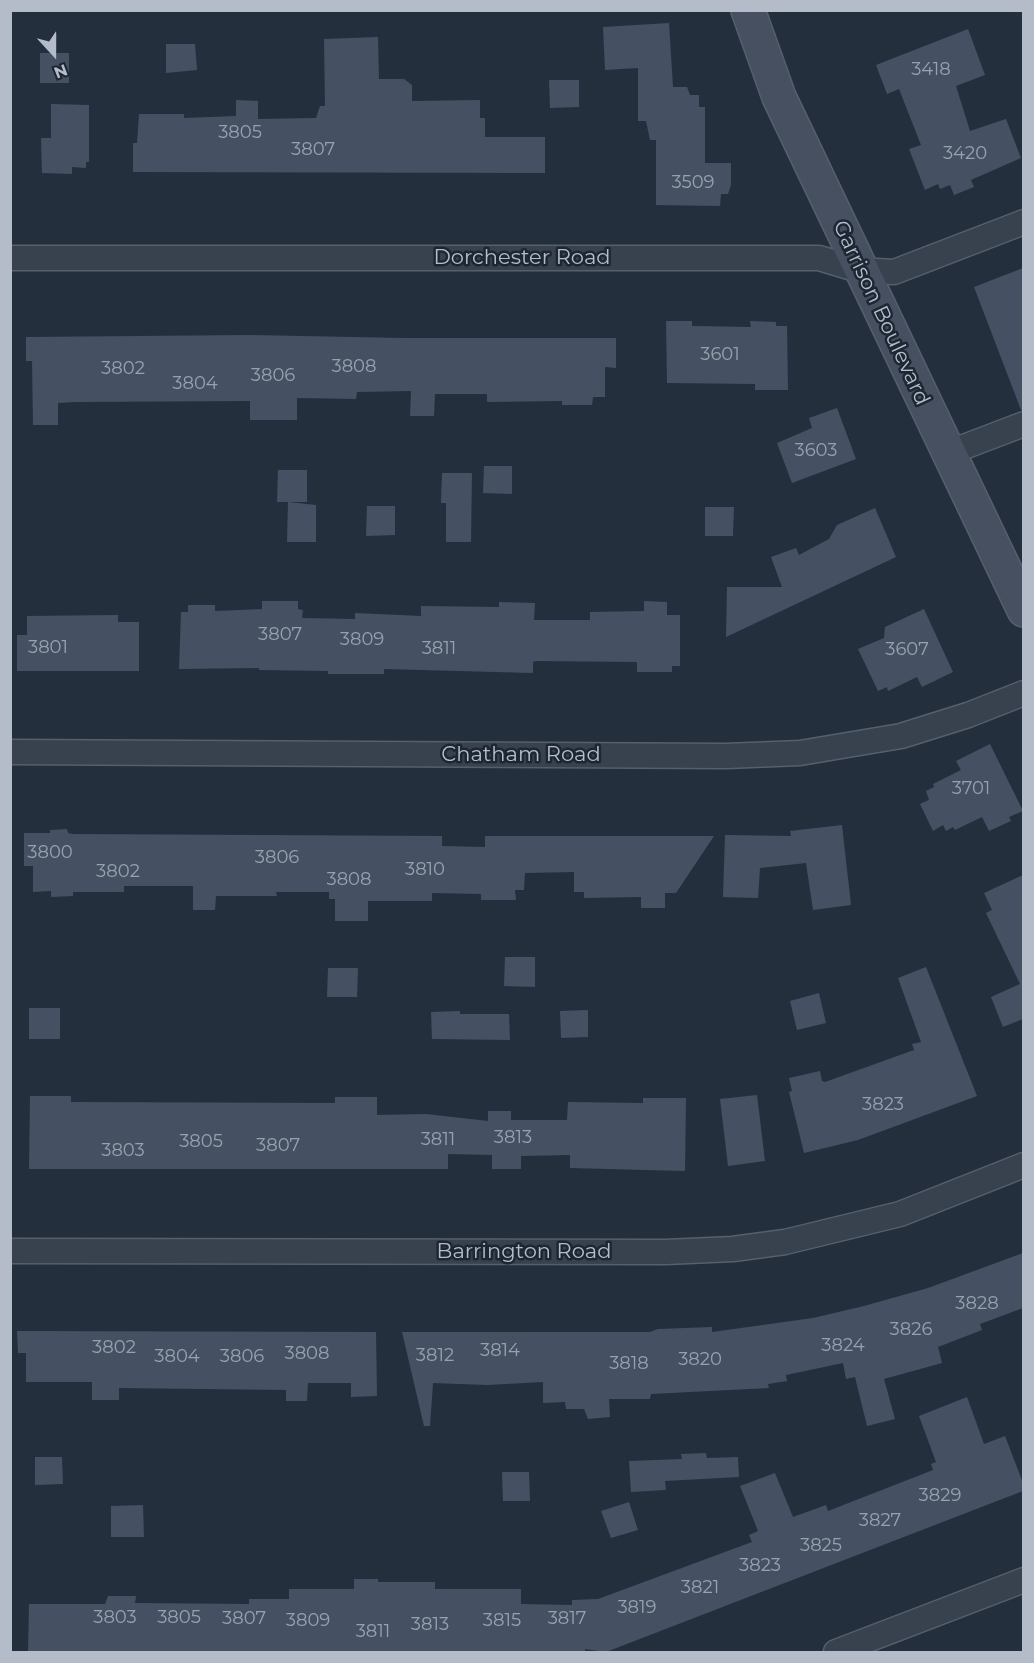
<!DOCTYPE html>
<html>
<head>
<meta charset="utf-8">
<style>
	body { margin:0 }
	#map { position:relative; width:1034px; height:1663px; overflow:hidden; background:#242f3e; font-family:Montserrat,sans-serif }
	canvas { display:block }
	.frame { position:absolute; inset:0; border:12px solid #b4bcc9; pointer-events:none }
	.north { position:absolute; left:24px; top:24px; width:60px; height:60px; -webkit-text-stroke:4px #1d2633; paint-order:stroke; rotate:159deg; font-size:16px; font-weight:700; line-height:24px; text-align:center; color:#b4bcc9 }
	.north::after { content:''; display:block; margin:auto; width:21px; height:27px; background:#b4bcc9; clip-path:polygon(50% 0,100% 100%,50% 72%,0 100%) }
</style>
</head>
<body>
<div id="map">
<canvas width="1034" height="1663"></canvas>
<div class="frame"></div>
<div class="north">N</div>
</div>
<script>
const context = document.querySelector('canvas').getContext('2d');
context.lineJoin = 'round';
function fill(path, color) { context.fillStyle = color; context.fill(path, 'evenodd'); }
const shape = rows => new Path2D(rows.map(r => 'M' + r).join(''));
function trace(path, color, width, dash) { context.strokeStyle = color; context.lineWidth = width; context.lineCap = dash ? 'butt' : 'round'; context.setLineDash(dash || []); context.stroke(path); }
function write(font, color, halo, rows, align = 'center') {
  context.font = font + ' Montserrat,sans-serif'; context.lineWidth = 5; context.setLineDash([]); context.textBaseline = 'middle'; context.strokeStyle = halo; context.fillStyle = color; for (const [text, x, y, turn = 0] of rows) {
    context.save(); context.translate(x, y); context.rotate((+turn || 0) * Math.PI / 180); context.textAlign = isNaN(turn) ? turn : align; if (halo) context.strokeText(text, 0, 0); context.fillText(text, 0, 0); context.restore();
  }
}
const building = shape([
	[669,23,673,87,687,87,690,95,699,95,699,107,705,107,705,163,731,163,731,185,728,194,721,194,720,206,656,205,656,140,650,140,646,121,638,121,638,68,605,70,603,27],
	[968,29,985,75,956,86,970,131,1006,119,1021,158,971,180,974,187,954,195,950,185,940,189,938,184,925,190,909,149,921,145,899,89,887,94,876,65],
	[378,37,379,79,404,79,412,85,412,101,480,100,480,118,485,118,485,137,545,137,545,173,133,172,133,143,137,143,139,114,184,114,184,118,236,116,236,100,258,101,258,119,316,118,320,106,325,106,324,39],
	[166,44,195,44,197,70,166,73],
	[40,53,69,53,69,83,40,83],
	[549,80,579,80,579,107,550,108],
	[51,104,89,105,89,162,86,162,86,168,72,167,72,174,42,173,41,138,51,138],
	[1023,268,1023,410,1021,410,974,287],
	[666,321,692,321,692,326,751,327,750,321,776,322,776,326,787,326,788,390,755,390,755,384,667,383],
	[251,335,404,338,616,338,616,368,605,367,605,397,593,397,592,405,562,405,562,401,487,402,487,394,435,394,434,416,410,416,411,391,357,392,356,399,297,398,297,420,250,420,250,401,75,402,58,403,58,425,33,425,32,361,26,361,26,337],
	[837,408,856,459,792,483,777,443,812,428,809,418],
	[484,466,512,466,512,494,483,493],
	[278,470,307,470,307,502,277,502],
	[442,473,472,473,471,542,446,542,446,503,441,503],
	[288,502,316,505,316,542,287,542],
	[367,506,395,506,395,535,366,536],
	[705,507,734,507,733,536,705,536],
	[875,508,896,557,726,637,727,587,782,587,771,557,796,548,799,555,829,539,837,525],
	[262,601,298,601,298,609,303,610,302,618,355,619,355,613,421,616,421,606,499,607,499,602,535,603,534,620,590,620,590,612,644,611,644,601,667,602,667,615,680,615,680,666,672,666,672,672,637,672,637,662,536,661,533,662,533,673,384,669,384,674,328,674,328,671,259,670,259,668,179,669,181,612,188,612,188,605,215,605,215,611,262,609],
	[924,609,953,672,922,687,917,677,888,691,887,687,878,691,858,649,884,638,885,627],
	[118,615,118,622,139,622,139,671,17,671,17,635,27,635,27,616],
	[990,744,1023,811,1009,817,1011,821,989,831,982,817,955,830,953,827,946,831,943,825,933,831,920,804,929,800,926,791,934,787,933,784,961,770,956,761],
	[842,825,851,905,813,910,806,863,760,868,758,898,723,897,725,835,791,836,790,831],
	[67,829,68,833,73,834,442,836,442,846,485,847,485,836,714,836,676,893,665,893,665,908,641,908,641,897,584,898,584,892,574,892,574,872,525,873,524,890,515,890,516,900,481,900,481,894,432,893,432,901,368,901,368,921,335,921,335,899,329,899,329,892,276,892,277,896,216,896,215,910,193,910,193,886,124,886,124,892,73,892,73,896,51,897,51,891,33,892,33,866,24,866,24,833,50,833,50,830],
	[1023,875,1023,1019,1003,1027,991,997,1020,984,986,913,992,910,984,893],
	[505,957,535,957,535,987,504,986],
	[926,967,977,1096,858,1140,804,1153,789,1092,792,1091,789,1078,820,1071,822,1081,825,1082,914,1050,912,1044,921,1042,898,978],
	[328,968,358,968,357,997,327,997],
	[819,993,826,1023,797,1030,790,1001],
	[29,1008,60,1008,60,1039,29,1039],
	[588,1010,588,1037,561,1038,560,1011],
	[460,1011,460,1014,509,1014,510,1040,432,1039,431,1012],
	[757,1095,765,1161,728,1166,720,1099],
	[30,1096,71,1096,71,1102,335,1103,335,1097,377,1097,377,1115,426,1114,488,1121,488,1111,511,1111,511,1120,567,1120,568,1102,643,1103,643,1098,686,1098,685,1171,570,1168,570,1155,521,1156,521,1169,492,1169,492,1155,448,1154,448,1169,29,1169],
	[1023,1253,1023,1308,980,1324,982,1330,938,1347,942,1363,884,1379,895,1419,867,1426,855,1377,846,1379,843,1363,786,1375,787,1381,768,1384,769,1388,651,1394,650,1399,609,1399,610,1417,588,1419,584,1409,566,1409,565,1402,543,1403,543,1382,487,1385,433,1383,430,1426,424,1426,402,1332,650,1332,658,1329,712,1327,712,1332,813,1318,864,1306,928,1288],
	[17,1331,376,1332,377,1396,351,1397,351,1383,308,1383,307,1401,286,1401,286,1390,119,1388,119,1400,92,1400,92,1382,26,1382,26,1353,18,1353],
	[967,1397,984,1444,1005,1436,1023,1483,1023,1491,606,1652,585,1649,585,1653,28,1653,29,1604,105,1604,108,1596,136,1596,135,1603,249,1604,249,1599,289,1599,289,1589,354,1589,354,1579,378,1579,378,1582,435,1582,435,1589,521,1589,521,1604,572,1605,572,1600,598,1599,752,1542,749,1535,758,1531,740,1486,775,1473,793,1517,826,1505,828,1511,933,1470,931,1464,936,1462,919,1416],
	[706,1453,707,1458,738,1457,739,1477,665,1481,666,1490,631,1492,629,1461,682,1459,681,1454],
	[35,1457,62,1457,63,1484,35,1485],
	[502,1472,529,1472,530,1501,503,1501],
	[629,1502,638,1530,611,1538,601,1511],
	[143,1505,144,1537,111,1537,111,1506]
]);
const minor = shape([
	[10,258,819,258,859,270,894,272,1024,222],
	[948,453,1024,424],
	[10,752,726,756,800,753,901,736,968,715,1024,693],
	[10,1251,666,1252,733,1249,785,1242,900,1214,1024,1165],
	[836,1652,1024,1580]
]);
const secondary = shape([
	[748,10,779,97,1024,610]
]);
const numberNames = [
	["3418",931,70],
	["3805",240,133],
	["3807",313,150],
	["3420",965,154],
	["3509",693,183],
	["3601",720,355],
	["3808",354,367],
	["3802",123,369],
	["3806",273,376],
	["3804",195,384],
	["3603",816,451],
	["3807",280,635],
	["3809",362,640],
	["3801",48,648],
	["3811",439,649],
	["3607",907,650],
	["3701",971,789],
	["3800",50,853],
	["3806",277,858],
	["3810",425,870],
	["3802",118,872],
	["3808",349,880],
	["3823",883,1105],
	["3813",513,1138],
	["3811",438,1140],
	["3805",201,1142],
	["3807",278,1146],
	["3803",123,1151],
	["3828",977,1304],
	["3826",911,1330],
	["3824",843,1346],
	["3802",114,1348],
	["3814",500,1351],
	["3808",307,1354],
	["3812",435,1356],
	["3804",177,1357],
	["3806",242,1357],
	["3820",700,1360],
	["3818",629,1364],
	["3829",940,1496],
	["3827",880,1521],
	["3825",821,1546],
	["3823",760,1566],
	["3821",700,1588],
	["3819",637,1608],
	["3803",115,1618],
	["3805",179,1618],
	["3807",244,1619],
	["3817",567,1619],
	["3809",308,1621],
	["3815",502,1621],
	["3813",430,1625],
	["3811",373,1632]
];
const streetNames = [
	["Dorchester Road",522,258],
	["Garrison Boulevard",881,313,65],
	["Chatham Road",521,755],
	["Barrington Road",524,1252]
];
fill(building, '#455162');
trace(minor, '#565f6c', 27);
trace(secondary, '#565f6c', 36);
trace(minor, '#38414e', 24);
trace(secondary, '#465061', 33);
write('18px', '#98a1af', null, numberNames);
write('21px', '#b4bcc9', '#1d2633', streetNames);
</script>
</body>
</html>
